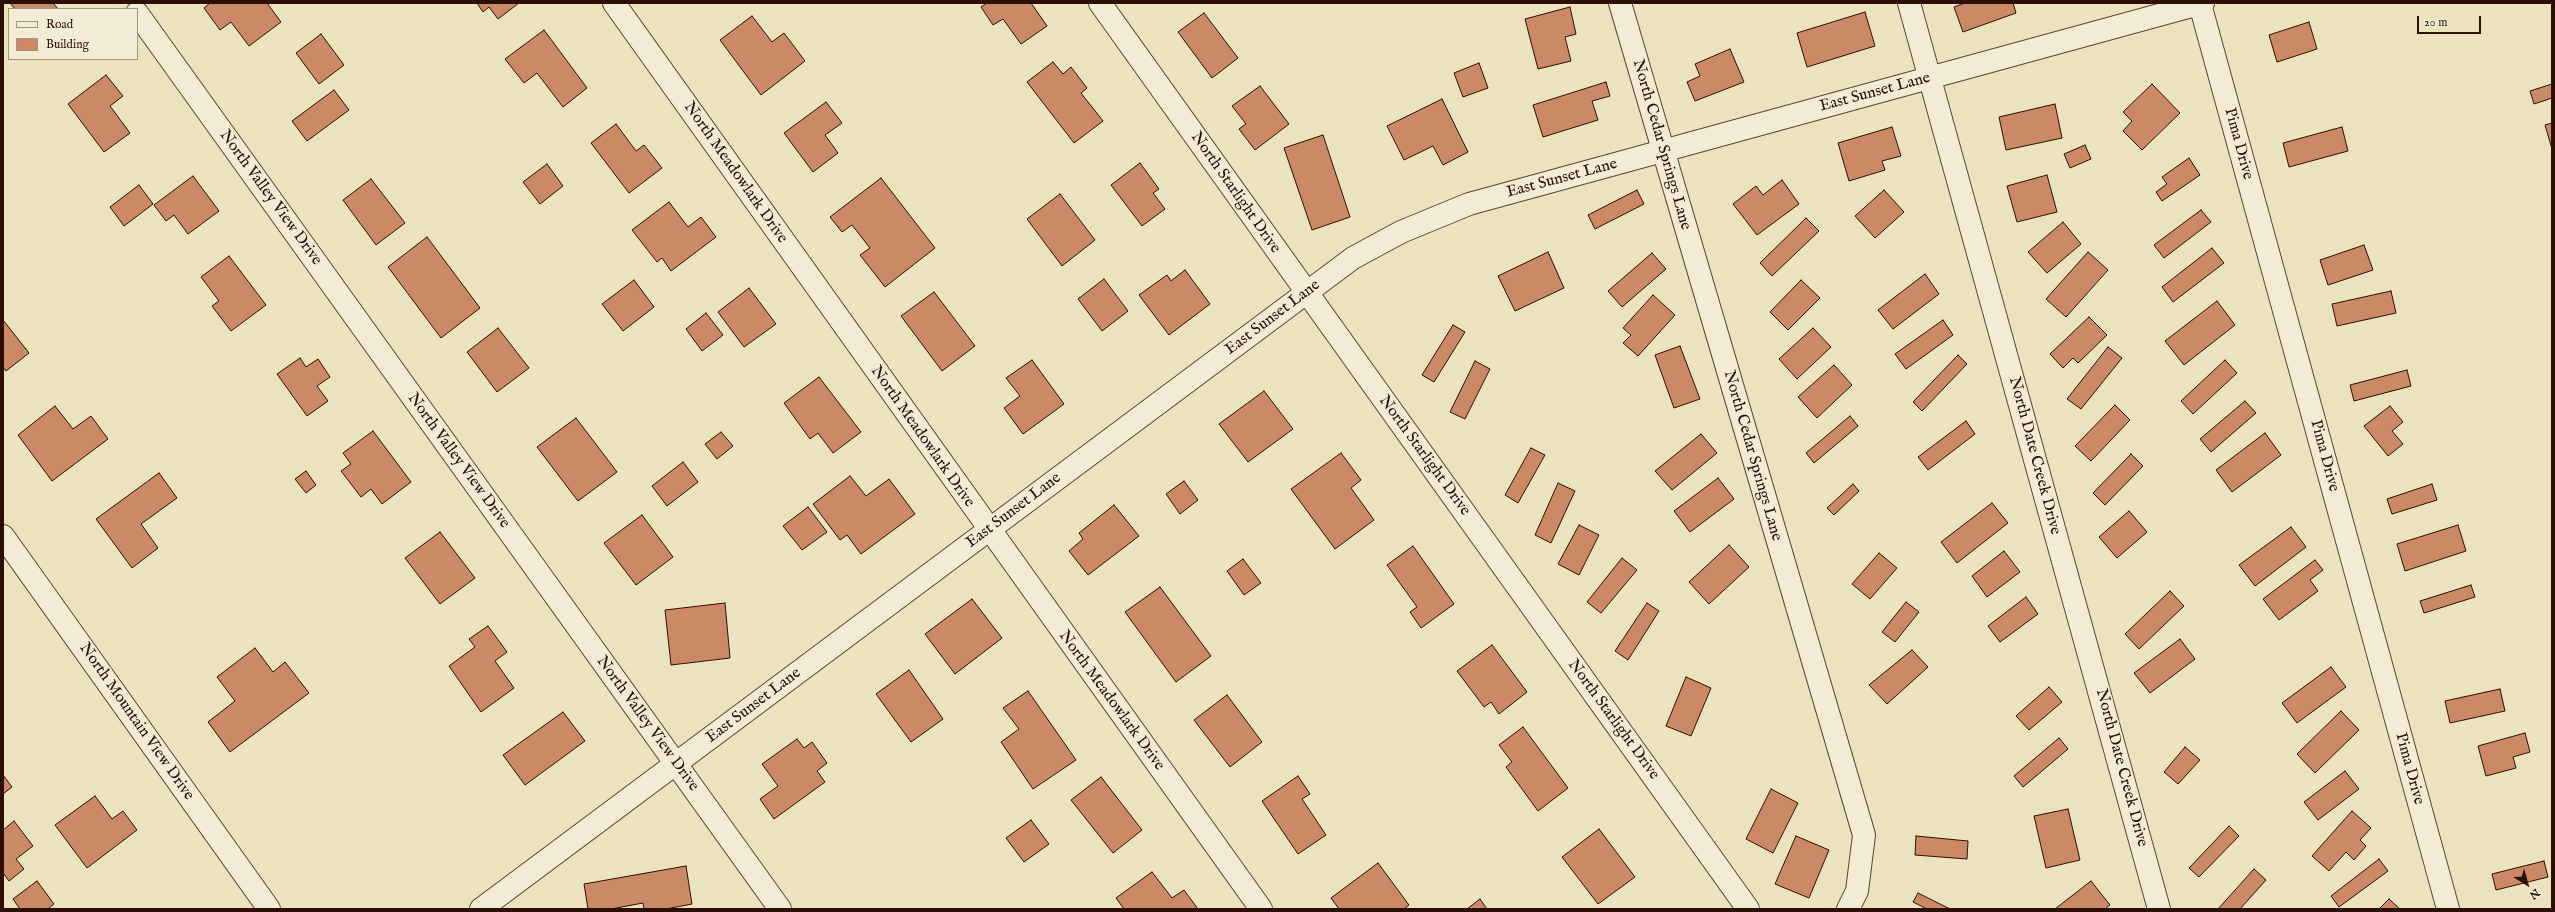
<!DOCTYPE html>
<html>
<head>
<meta charset="utf-8">
<style>
	body { margin:0 }
	#map { position:relative; width:2555px; height:912px; overflow:hidden; background:#ebe2be; font-family:"IM FELL English",serif }
	canvas { display:block }
	.frame { position:absolute; inset:0; border:4px solid #2d0e03; pointer-events:none }
	.legend { position:absolute; left:8px; top:8px; width:130px; height:52px; box-sizing:border-box; background:#f2ecd5; border:1px solid #a39381; margin:0; padding:5px 7px; list-style:none; font-size:12px; color:#2d0e03 }
	.legend li { display:flex; align-items:center; gap:8px; height:20px }
	.legend b { width:20px; border:1px solid #a39381 }
	.north { position:absolute; left:2507px; top:864px; width:40px; height:40px; -webkit-text-stroke:3px #f2ecd5; paint-order:stroke; rotate:143deg; font-size:11px; font-weight:700; line-height:16px; text-align:center; color:#2d0e03 }
	.north::after { content:''; display:block; margin:auto; width:14px; height:18px; background:#2d0e03; clip-path:polygon(50% 0,100% 100%,50% 72%,0 100%) }
	.scale { position:absolute; left:2417px; top:16px; width:64px; height:18px; box-sizing:border-box; border:2px solid #2d0e03; border-top:0; padding-left:5px; font-size:12px; line-height:14px; white-space:nowrap; color:#2d0e03; -webkit-text-stroke:3px #f2ecd5; paint-order:stroke }
</style>
</head>
<body>
<div id="map">
<canvas width="2555" height="912"></canvas>
<div class="frame"></div>
<ul class="legend">
<li><b style="height:5px;background:#f2ecd5"></b>Road</li>
<li><b style="height:11px;background:#cb8a65"></b>Building</li>
</ul>
<div class="north">N</div>
<div class="scale">20 m</div>
</div>
<script>
const context = document.querySelector('canvas').getContext('2d');
context.lineJoin = 'round';
function fill(path, color) { context.fillStyle = color; context.fill(path, 'evenodd'); }
const shape = rows => new Path2D(rows.map(r => 'M' + r).join(''));
function trace(path, color, width, dash) { context.strokeStyle = color; context.lineWidth = width; context.lineCap = dash ? 'butt' : 'round'; context.setLineDash(dash || []); context.stroke(path); }
function write(font, color, halo, rows, align = 'center') {
  context.font = font + ' "IM FELL English",serif'; context.lineWidth = 3.5; context.setLineDash([]); context.textBaseline = 'middle'; context.strokeStyle = halo; context.fillStyle = color; for (const [text, x, y, turn = 0] of rows) {
    context.save(); context.translate(x, y); context.rotate((+turn || 0) * Math.PI / 180); context.textAlign = isNaN(turn) ? turn : align; if (halo) context.strokeText(text, 0, 0); context.fillText(text, 0, 0); context.restore();
  }
}
const building = shape([
	[10,3,53,3,58,9,15,9,10,3],
	[210,3,267,3,281,22,249,46,231,22,220,30,204,8,210,3],
	[477,3,519,3,498,19,489,7,483,12,477,3],
	[987,3,1031,3,1047,26,1021,44,1003,19,993,25,981,7,987,3],
	[1965,3,2013,3,2016,13,1963,32,1954,7,1965,3],
	[1570,7,1576,34,1565,37,1571,61,1538,69,1525,19,1570,7],
	[1865,12,1875,46,1807,67,1797,33,1865,12],
	[1204,13,1238,58,1212,78,1178,32,1204,13],
	[752,16,772,42,784,33,805,61,761,95,720,40,752,16],
	[2309,22,2317,49,2277,62,2269,35,2309,22],
	[544,30,587,88,563,107,537,73,524,83,505,59,544,30],
	[321,34,344,65,319,84,296,53,321,34],
	[1730,49,1744,82,1695,101,1687,82,1700,76,1695,64,1730,49],
	[1053,62,1063,74,1071,67,1087,88,1081,93,1103,121,1074,143,1027,82,1053,62],
	[1479,63,1488,88,1463,97,1454,73,1479,63],
	[106,75,123,96,110,106,130,133,104,152,68,104,106,75],
	[1606,82,1610,96,1592,101,1598,120,1543,137,1533,105,1606,82],
	[2152,84,2180,113,2142,150,2123,131,2132,121,2123,112,2152,84],
	[2552,84,2552,98,2534,104,2530,91,2552,84],
	[1260,86,1289,124,1255,150,1239,129,1246,124,1232,106,1260,86],
	[334,90,349,110,307,141,292,121,334,90],
	[1442,99,1468,152,1443,165,1433,146,1404,160,1387,126,1442,99],
	[826,102,842,123,825,135,838,153,813,172,784,133,826,102],
	[2055,104,2062,138,2006,150,1999,117,2055,104],
	[2552,123,2552,149,2545,125,2552,123],
	[616,124,636,151,644,145,662,168,629,193,591,143,616,124],
	[1892,127,1901,156,1882,161,1885,170,1849,181,1838,143,1892,127],
	[2342,127,2348,151,2289,167,2283,143,2342,127],
	[1323,135,1350,217,1312,230,1284,148,1323,135],
	[2085,145,2091,159,2070,168,2064,154,2085,145],
	[2189,158,2200,175,2162,201,2156,192,2167,184,2162,177,2189,158],
	[1140,163,1159,189,1153,193,1165,209,1142,226,1111,185,1140,163],
	[547,164,563,186,540,204,523,182,547,164],
	[2047,175,2057,212,2017,222,2007,186,2047,175],
	[193,176,219,211,188,234,174,215,166,221,154,205,193,176],
	[881,178,935,248,885,287,860,255,870,248,852,225,842,232,830,217,881,178],
	[371,179,405,223,376,245,343,200,371,179],
	[1782,180,1799,204,1757,235,1733,204,1756,186,1763,195,1782,180],
	[139,185,153,204,124,226,110,207,139,185],
	[1637,190,1644,204,1595,229,1588,215,1637,190],
	[1884,190,1904,212,1875,238,1855,216,1884,190],
	[1060,194,1095,240,1062,266,1027,219,1060,194],
	[669,202,688,227,701,217,716,237,671,271,662,258,657,262,632,230,669,202],
	[2201,210,2211,222,2164,258,2154,245,2201,210],
	[1806,218,1819,231,1772,276,1760,263,1806,218],
	[2063,222,2081,244,2047,273,2028,252,2063,222],
	[427,237,480,308,441,338,388,267,427,237],
	[2364,245,2373,270,2328,285,2320,260,2364,245],
	[2212,248,2224,263,2173,302,2162,287,2212,248],
	[1548,252,1564,288,1515,311,1498,276,1548,252],
	[2088,252,2108,270,2066,317,2046,299,2088,252],
	[1652,253,1666,269,1622,307,1608,291,1652,253],
	[229,256,266,305,231,331,212,306,219,301,201,277,229,256],
	[1185,270,1210,304,1169,335,1139,295,1167,275,1171,281,1185,270],
	[1925,274,1939,294,1893,329,1878,310,1925,274],
	[1104,279,1128,311,1102,331,1078,299,1104,279],
	[634,280,654,307,623,331,602,304,634,280],
	[1801,280,1820,298,1788,330,1770,312,1801,280],
	[749,288,776,324,744,347,718,312,749,288],
	[2391,291,2396,313,2337,326,2332,304,2391,291],
	[934,292,975,346,942,371,901,316,934,292],
	[1653,295,1675,315,1638,356,1623,343,1631,335,1623,328,1653,295],
	[2217,301,2235,325,2184,365,2165,341,2217,301],
	[706,313,723,335,702,351,686,329,706,313],
	[2089,317,2107,335,2078,363,2073,358,2063,368,2050,354,2089,317],
	[3,320,29,353,6,371,3,367,3,320],
	[1943,320,1953,335,1906,369,1895,354,1943,320],
	[1453,325,1465,332,1434,382,1422,375,1453,325],
	[498,328,529,368,497,392,467,352,498,328],
	[1813,328,1831,347,1797,379,1779,359,1813,328],
	[1680,346,1700,399,1674,408,1655,355,1680,346],
	[2108,347,2122,358,2081,409,2067,399,2108,347],
	[1958,355,1967,364,1922,411,1913,402,1958,355],
	[300,358,306,367,318,359,330,377,317,386,328,401,307,416,277,374,300,358],
	[1032,360,1064,404,1023,434,1004,408,1020,396,1006,378,1032,360],
	[2225,360,2237,373,2193,414,2181,401,2225,360],
	[1475,361,1490,369,1465,419,1450,412,1475,361],
	[1834,365,1852,385,1817,418,1798,397,1834,365],
	[2407,370,2411,386,2354,401,2350,385,2407,370],
	[819,377,861,432,833,453,818,433,810,439,784,403,819,377],
	[1264,391,1293,429,1248,462,1219,424,1264,391],
	[2245,401,2256,413,2211,452,2200,439,2245,401],
	[2115,405,2130,420,2091,461,2075,446,2115,405],
	[55,406,73,429,91,416,108,439,52,481,18,435,55,406],
	[2390,406,2403,422,2392,431,2403,444,2388,456,2364,426,2390,406],
	[1850,416,1858,426,1814,463,1806,453,1850,416],
	[576,418,617,472,578,501,537,447,576,418],
	[1966,421,1975,434,1928,470,1918,457,1966,421],
	[373,431,411,482,382,504,371,489,361,497,341,471,351,464,343,453,373,431],
	[721,432,733,446,717,459,705,444,721,432],
	[2265,433,2281,455,2232,492,2216,470,2265,433],
	[1701,434,1717,453,1672,490,1655,471,1701,434],
	[1531,448,1545,455,1518,503,1505,495,1531,448],
	[1341,453,1361,480,1351,488,1374,520,1335,549,1291,489,1341,453],
	[2131,454,2143,466,2105,505,2093,493,2131,454],
	[683,462,698,482,667,506,652,486,683,462],
	[306,471,316,485,306,493,295,479,306,471],
	[159,473,177,498,141,524,158,548,132,568,96,519,159,473],
	[850,476,866,496,889,479,915,514,861,554,847,535,840,540,813,504,850,476],
	[1718,478,1734,499,1690,532,1674,511,1718,478],
	[1184,481,1198,500,1180,514,1166,494,1184,481],
	[1558,483,1575,491,1551,543,1535,535,1558,483],
	[1853,484,1859,491,1834,515,1827,508,1853,484],
	[2432,484,2437,500,2392,514,2387,499,2432,484],
	[1992,503,2008,523,1957,563,1941,542,1992,503],
	[1114,505,1139,536,1088,575,1069,551,1083,539,1079,533,1114,505],
	[808,507,827,532,802,550,783,526,808,507],
	[2129,511,2147,532,2117,558,2099,537,2129,511],
	[642,515,673,557,636,585,604,543,642,515],
	[1579,525,1599,535,1579,575,1558,564,1579,525],
	[2458,525,2466,551,2405,571,2397,544,2458,525],
	[2291,527,2306,547,2255,586,2239,565,2291,527],
	[440,532,475,578,440,604,405,558,440,532],
	[1729,545,1749,567,1709,604,1689,582,1729,545],
	[1413,546,1454,604,1421,628,1410,612,1417,607,1387,565,1413,546],
	[2004,551,2020,572,1987,597,1972,576,2004,551],
	[1879,553,1897,568,1870,599,1852,584,1879,553],
	[1622,558,1637,570,1601,613,1587,602,1622,558],
	[1243,559,1261,583,1244,595,1227,571,1243,559],
	[2315,560,2323,570,2310,580,2318,591,2279,620,2263,599,2315,560],
	[2471,585,2475,597,2424,613,2420,601,2471,585],
	[1160,587,1211,656,1176,682,1125,612,1160,587],
	[2170,591,2184,606,2139,649,2125,634,2170,591],
	[2026,597,2038,614,2000,642,1988,626,2026,597],
	[972,599,1002,638,955,674,925,634,972,599],
	[1906,602,1919,612,1895,642,1882,632,1906,602],
	[725,603,730,658,671,665,665,610,725,603],
	[1647,603,1659,611,1628,660,1615,651,1647,603],
	[488,626,507,652,495,661,514,688,481,712,449,666,475,647,469,639,488,626],
	[2180,639,2195,659,2150,693,2134,673,2180,639],
	[1492,645,1527,692,1499,714,1491,702,1484,707,1457,671,1492,645],
	[255,648,273,672,285,662,309,693,230,752,208,722,235,701,217,677,255,648],
	[1912,650,1928,667,1887,704,1869,685,1912,650],
	[2331,667,2346,687,2297,723,2282,703,2331,667],
	[909,670,943,719,911,742,876,694,909,670],
	[1686,677,1711,688,1691,736,1666,726,1686,677],
	[2049,687,2062,702,2029,730,2016,716,2049,687],
	[2500,689,2505,711,2450,723,2445,701,2500,689],
	[1028,691,1076,760,1033,789,1001,742,1019,729,1003,708,1028,691],
	[1227,695,1262,742,1230,767,1194,720,1227,695],
	[2341,711,2359,730,2315,773,2297,754,2341,711],
	[563,712,585,741,525,785,503,755,563,712],
	[1523,727,1568,788,1538,811,1506,767,1512,762,1499,745,1523,727],
	[2525,733,2530,752,2513,757,2516,768,2486,776,2478,746,2525,733],
	[2059,738,2068,749,2023,787,2014,776,2059,738],
	[797,739,804,748,812,742,827,763,817,771,825,782,774,819,760,799,778,786,762,764,797,739],
	[2185,747,2200,760,2178,784,2164,772,2185,747],
	[2345,771,2359,789,2318,820,2304,802,2345,771],
	[3,775,12,787,3,794,3,775],
	[1298,776,1310,794,1302,799,1326,835,1298,854,1262,801,1298,776],
	[1101,777,1142,830,1113,853,1071,800,1101,777],
	[1771,789,1798,803,1773,853,1746,839,1771,789],
	[95,796,112,819,123,811,137,830,87,868,55,825,95,796],
	[2068,809,2080,860,2046,868,2034,816,2068,809],
	[2352,811,2371,828,2360,840,2366,846,2354,860,2346,852,2329,871,2312,856,2352,811],
	[1031,820,1049,844,1024,862,1006,838,1031,820],
	[14,821,33,846,16,859,24,869,9,881,3,873,3,830,14,821],
	[2229,826,2239,836,2199,877,2189,868,2229,826],
	[1599,829,1635,877,1598,904,1562,857,1599,829],
	[1796,836,1829,850,1809,898,1775,884,1796,836],
	[1916,836,1968,841,1967,859,1915,855,1916,836],
	[2379,859,2388,871,2339,907,2331,896,2379,859],
	[2544,861,2548,877,2496,890,2492,874,2544,861],
	[1378,863,1409,905,1404,909,1339,909,1331,898,1378,863],
	[686,866,692,904,666,909,644,909,643,903,611,909,588,909,584,884,686,866],
	[2254,869,2266,880,2240,909,2218,909,2254,869],
	[1152,872,1172,898,1184,890,1198,909,1124,909,1116,898,1152,872],
	[37,881,54,904,48,909,20,909,13,899,37,881],
	[2091,881,2110,905,2105,909,2055,909,2091,881],
	[1918,893,1950,909,1927,909,1913,902,1918,893],
	[1480,899,1487,909,1467,909,1480,899],
	[2389,899,2400,909,2379,909,2389,899]
]);
const minor = shape([
	[614,3,1261,909],
	[1100,3,1748,909],
	[1620,3,1864,835,1857,891,1848,909],
	[1909,3,2159,909],
	[2200,4,2448,909],
	[137,13,780,909],
	[3,536,269,909],
	[481,909,1353,258,1401,232,1469,204,2203,3]
]);
const streetNames = [
	["East Sunset Lane",1875,93,-15],
	["Pima Drive",2238,144,75],
	["North Cedar Springs Lane",1661,145,74],
	["North Meadowlark Drive",735,173,55],
	["East Sunset Lane",1562,179,-15],
	["North Starlight Drive",1235,193,55],
	["North Valley View Drive",270,198,54],
	["East Sunset Lane",1273,318,-37],
	["North Meadowlark Drive",922,437,55],
	["North Starlight Drive",1424,456,54],
	["North Cedar Springs Lane",1752,456,74],
	["North Date Creek Drive",2034,456,75],
	["Pima Drive",2324,456,75],
	["North Valley View Drive",458,461,54],
	["East Sunset Lane",1014,511,-37],
	["North Meadowlark Drive",1111,701,54],
	["East Sunset Lane",754,706,-37],
	["North Starlight Drive",1613,720,54],
	["North Mountain View Drive",136,722,55],
	["North Valley View Drive",647,724,54],
	["North Date Creek Drive",2121,768,75],
	["Pima Drive",2409,769,75]
];
fill(building, '#cb8a65');
trace(building, '#2d0e03', 1);
trace(minor, '#5c4332', 24);
trace(minor, '#f2ecd5', 22);
write('16px', '#2d0e03', '#f2ecd5', streetNames);
</script>
</body>
</html>
